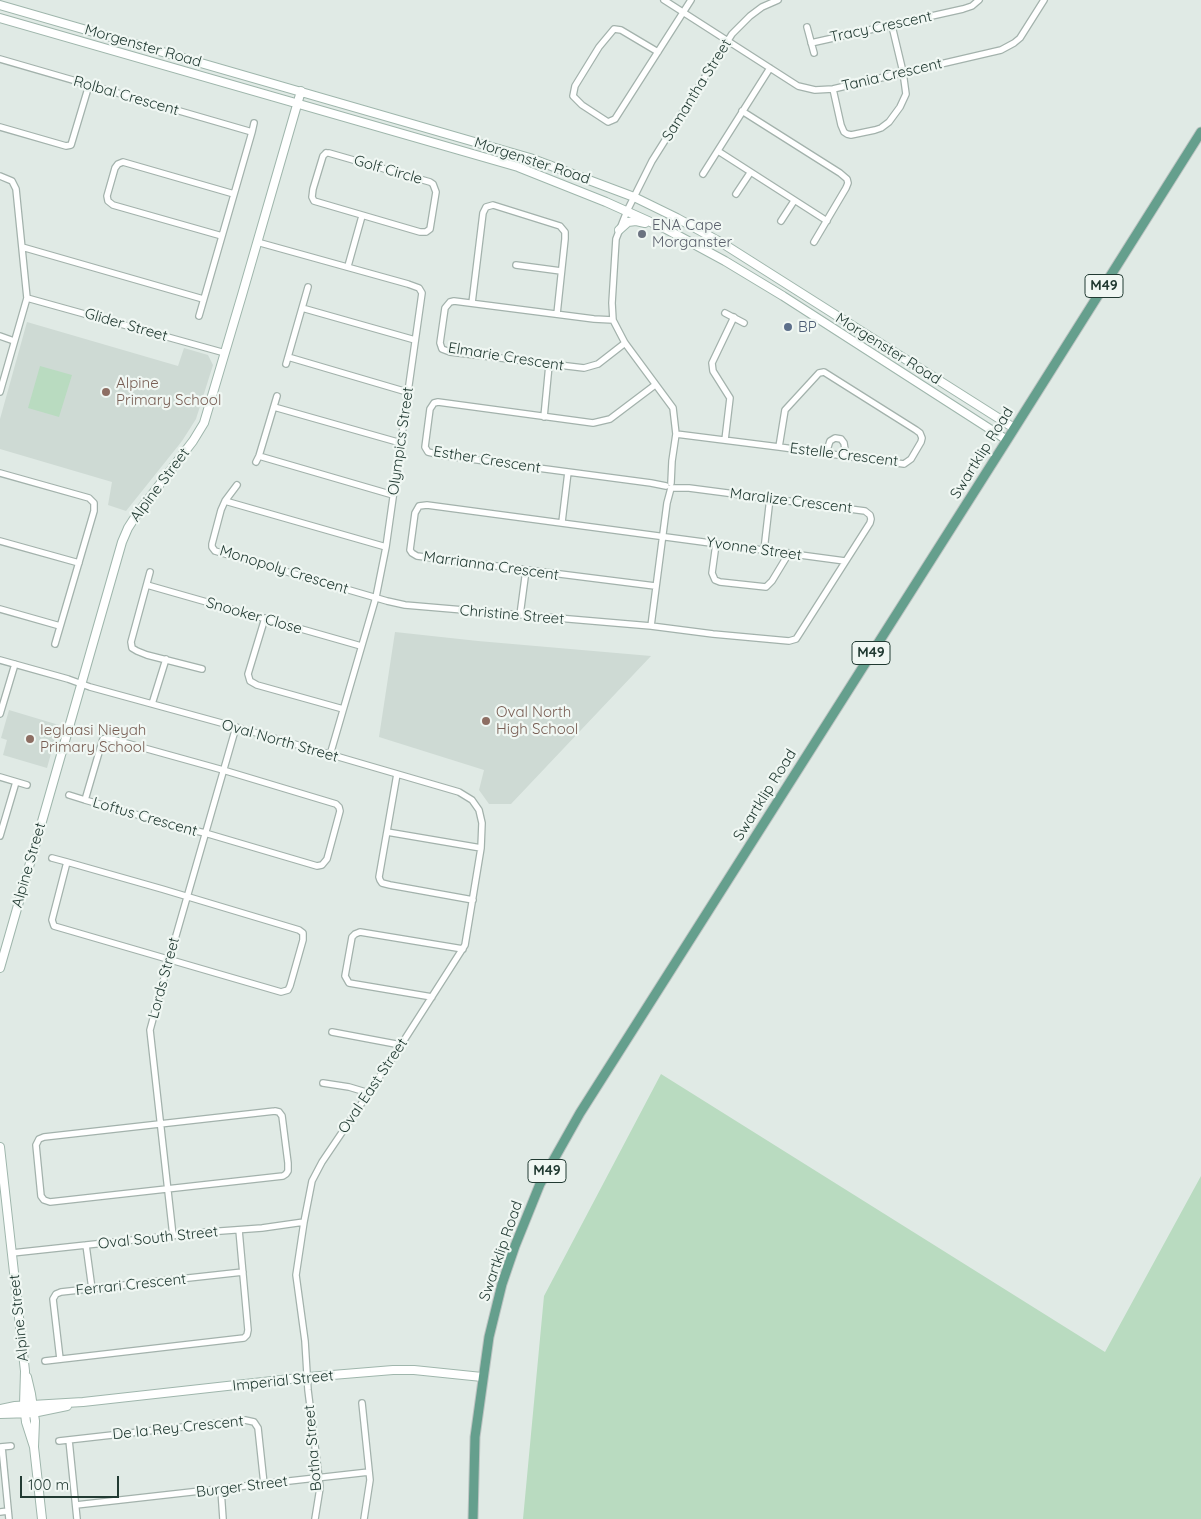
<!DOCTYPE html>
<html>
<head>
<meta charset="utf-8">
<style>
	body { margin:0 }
	#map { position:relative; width:1201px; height:1519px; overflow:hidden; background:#e0eae5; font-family:Quicksand,sans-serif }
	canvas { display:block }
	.scale { position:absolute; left:20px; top:1476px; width:99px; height:22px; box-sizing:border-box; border:2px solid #213a32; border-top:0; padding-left:6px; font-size:15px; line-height:18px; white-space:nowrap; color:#213a32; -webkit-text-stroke:4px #f0f7f3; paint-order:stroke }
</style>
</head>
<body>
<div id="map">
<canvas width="1201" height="1519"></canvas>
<div class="scale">100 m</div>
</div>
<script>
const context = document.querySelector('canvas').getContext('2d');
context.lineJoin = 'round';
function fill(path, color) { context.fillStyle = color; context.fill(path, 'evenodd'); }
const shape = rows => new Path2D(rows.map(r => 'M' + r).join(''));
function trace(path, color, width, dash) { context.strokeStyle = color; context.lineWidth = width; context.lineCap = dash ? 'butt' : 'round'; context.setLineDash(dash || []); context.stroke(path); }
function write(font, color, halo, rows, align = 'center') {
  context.font = font + ' Quicksand,sans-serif'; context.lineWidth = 4.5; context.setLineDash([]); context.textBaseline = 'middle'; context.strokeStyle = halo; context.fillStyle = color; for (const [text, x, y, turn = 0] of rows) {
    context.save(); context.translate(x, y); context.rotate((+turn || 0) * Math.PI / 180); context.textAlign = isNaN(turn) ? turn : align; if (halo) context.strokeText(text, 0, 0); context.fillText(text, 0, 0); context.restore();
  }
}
const built = shape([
	[27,322,178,366,184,348,208,355,213,365,196,419,182,441,126,511,108,505,112,482,0,449,0,419],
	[395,632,478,641,651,656,511,804,489,804,479,790,484,770,379,737],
	[9,710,59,725,47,768,3,755,7,740,1,738]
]);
const green = shape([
	[40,366,72,375,59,417,28,408],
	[661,1074,1105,1352,1201,1176,1201,1519,523,1519,544,1296]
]);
const street = shape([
	[664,0,798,86,815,90,833,89,1001,50,1014,43,1020,38,1044,0],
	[807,27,814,53],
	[811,43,963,9,972,6,979,0],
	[658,52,621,30,614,29,599,47,575,86,573,96,582,105,608,122,615,119,691,0],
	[0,59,252,132,199,316],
	[833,89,841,125,844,132,847,134,851,135,875,130,881,128,889,122,900,107,906,94,903,72,892,26],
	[742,111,840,173,847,179,848,183,846,188,814,242],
	[0,127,66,146,71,145,89,85],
	[252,132,254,123],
	[718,151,827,221],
	[326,153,329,153,430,182,433,184,436,192,430,229,426,232,420,232,314,201,312,197,313,189,323,156,326,153],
	[703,174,770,68],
	[0,176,12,181,16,189,27,298,0,392],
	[736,194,750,173],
	[781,221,794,201],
	[222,236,113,205,108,201,107,196,115,168,118,164,123,162,234,194],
	[257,242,408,284,419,288,422,293,386,547,376,597,330,755],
	[22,247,203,299],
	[516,265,561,271],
	[348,266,362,216],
	[27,298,225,353],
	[472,303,483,213,486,207,493,205,560,226,565,232,565,239,557,314],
	[302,308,415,340],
	[725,313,744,323],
	[613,320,594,319,454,301,450,302,445,308,440,343,442,349,450,352,584,368,598,364,625,343],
	[0,336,14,341],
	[288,357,407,392],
	[286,364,308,287],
	[655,385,610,419,593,423,438,402,434,403,430,409,425,447,428,452,440,455,651,483,666,486],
	[274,407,401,443],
	[544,417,549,365],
	[676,434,779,447,785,410,819,373,824,372,916,430,920,433,922,438,921,442,911,459,904,464,779,447],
	[725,440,730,398,713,371,712,363,734,317],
	[826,453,830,441,835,438,841,439,844,443,846,456],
	[259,456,393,495],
	[256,462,259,456,277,396],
	[0,473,89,498,94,503,94,511,55,644],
	[671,483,672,461,676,434,673,408,625,343,613,320,612,303,616,239,627,211,652,161,732,34,750,16,762,7,778,0],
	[237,485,225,501,221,510,212,544,212,547,215,551,387,601,405,605,651,626,713,634,789,641,796,639,798,636,870,523,871,519,870,515,865,511,689,488,671,488],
	[225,501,386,547],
	[562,522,568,472],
	[0,541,79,563],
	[716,544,712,573,715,580,720,582,766,587,772,581,789,553],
	[764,550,770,498],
	[150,572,131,642,132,648,137,651,147,655,202,669],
	[147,585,361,646],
	[655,586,417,556,412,553,410,550,415,513,419,506,427,505,845,561],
	[0,609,60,626],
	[520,615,526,570],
	[265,618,248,674,250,681,257,685,343,709],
	[651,626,667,503,671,488],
	[0,660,68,679,90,687,236,727,459,792,472,800,479,810,482,823,481,848,465,945,401,1045,322,1162,312,1181,304,1222,296,1275,305,1341,308,1390,319,1478,320,1488,315,1519],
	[152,704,166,659],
	[0,714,15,664],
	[397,774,379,877,380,880,382,883,390,885,473,900],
	[0,777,27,785],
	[69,795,85,800,180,827,192,830,205,833,317,866,322,865,327,859,340,811,339,807,336,804,223,770,108,738,103,739,102,742,85,800],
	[387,832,481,848],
	[0,836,16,782],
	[52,858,67,862,162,889,299,930,303,933,303,940,290,986,288,990,281,992,54,926,52,920,67,862],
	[432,997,349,983,345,976,352,937,355,934,360,932,463,949],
	[332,1032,401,1045],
	[323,1083,349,1087,369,1093],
	[275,1111,279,1112,282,1116,288,1163,288,1171,286,1174,283,1176,50,1202,44,1200,41,1196,36,1145,39,1139,44,1137,275,1111],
	[173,1236,150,1030,169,960,236,727],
	[86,1245,92,1289],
	[12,1253,207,1232,262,1228,304,1222],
	[60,1359,53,1299,56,1294,61,1292,243,1272],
	[45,1361,244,1338,247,1335,248,1330,239,1230],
	[362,1403,370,1480,364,1519],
	[69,1440,77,1519],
	[59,1441,245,1420,254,1422,258,1428,264,1484],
	[0,1447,11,1446],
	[2,1447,9,1519],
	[221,1490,223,1519],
	[76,1505,369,1472],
	[0,1512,8,1511]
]);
const secondary = shape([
	[0,5,530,158,634,197,677,218,722,243,1014,428],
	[0,18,518,167,606,202,666,229,725,261,783,296,1007,440],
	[619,230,628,222,636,221,645,223],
	[0,968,122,542,128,528,137,514,193,441,204,423,242,295,301,91],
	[0,1147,25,1371,24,1405,26,1422,34,1447],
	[27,1377,31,1394,35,1421,34,1447,42,1519],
	[0,1409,15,1406,83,1402,308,1377,393,1370,414,1370,482,1377],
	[0,1414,33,1413,67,1406]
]);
const primary = shape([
	[473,1519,475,1437,489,1337,502,1284,515,1246,540,1184,580,1113,1007,440,1201,132]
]);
const markers = [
	[642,234,5,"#6b7280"],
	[788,327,5,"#5c6f8a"],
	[106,392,5,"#8d6e63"],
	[486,721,5,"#8d6e63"],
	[30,739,5,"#8d6e63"]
];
const shields = [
	[1104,286,38],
	[871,653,38],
	[547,1171,38]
];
const shieldNames = [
	["M49",1104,286],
	["M49",871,653],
	["M49",547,1171]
];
const streetNames = [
	["Tracy Crescent",881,27,-12],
	["Morgenster Road",143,46,16],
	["Tania Crescent",892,75,-13],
	["Samantha Street",697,90,-58],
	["Rolbal Crescent",126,96,16],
	["Morgenster Road",532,161,18],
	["Golf Circle",388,170,16],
	["Glider Street",126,325,16],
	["Morgenster Road",888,349,32],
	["Elmarie Crescent",506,357,9],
	["Olympics Street",401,441,-82],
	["Swartklip Road",982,453,-58],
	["Estelle Crescent",844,455,7],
	["Esther Crescent",487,460,9],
	["Alpine Street",160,485,-53],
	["Maralize Crescent",791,501,7],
	["Yvonne Street",754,549,8],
	["Marrianna Crescent",491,566,8],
	["Monopoly Crescent",284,570,17],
	["Christine Street",512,615,5],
	["Snooker Close",254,616,16],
	["Oval North Street",280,741,16],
	["Swartklip Road",765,795,-58],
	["Loftus Crescent",145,817,16],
	["Alpine Street",29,865,-74],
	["Lords Street",164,978,-75],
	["Oval East Street",373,1086,-56],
	["Oval South Street",158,1238,-6],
	["Swartklip Road",501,1251,-71],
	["Ferrari Crescent",131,1285,-6],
	["Alpine Street",19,1318,-96],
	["Imperial Street",283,1381,-6],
	["De la Rey Crescent",178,1428,-6],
	["Botha Street",313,1448,-95],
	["Burger Street",242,1487,-7]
];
const worshipNames = [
	["ENA Cape",652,225],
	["Morganster",652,242]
];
const serviceNames = [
	["BP",798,327]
];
const educationNames = [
	["Alpine",116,383],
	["Primary School",116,400],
	["Oval North",496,712],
	["High School",496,729],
	["Ieglaasi Nieyah",40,730],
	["Primary School",40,747]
];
fill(built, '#cedad4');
fill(green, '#b9dbc0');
trace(street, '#a3b2ac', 8);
trace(secondary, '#9fb6ac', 10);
trace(primary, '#bcc4c2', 11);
trace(street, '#fff', 5.5);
trace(secondary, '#fff', 8);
trace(primary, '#659f8d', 9);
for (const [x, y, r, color] of markers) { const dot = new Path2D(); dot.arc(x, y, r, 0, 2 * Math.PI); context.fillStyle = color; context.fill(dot); trace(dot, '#f0f7f3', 2); }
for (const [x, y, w] of shields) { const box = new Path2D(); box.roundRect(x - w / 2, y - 11.5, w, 23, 4); context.fillStyle = '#f0f7f3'; context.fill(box); trace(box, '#213a32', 1); }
write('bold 14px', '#213a32', null, shieldNames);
write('15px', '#213a32', '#f0f7f3', streetNames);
write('15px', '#5b616d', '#f0f7f3', worshipNames, 'left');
write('15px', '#4e5e75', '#f0f7f3', serviceNames, 'left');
write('15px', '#785e54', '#f0f7f3', educationNames, 'left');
</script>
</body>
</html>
